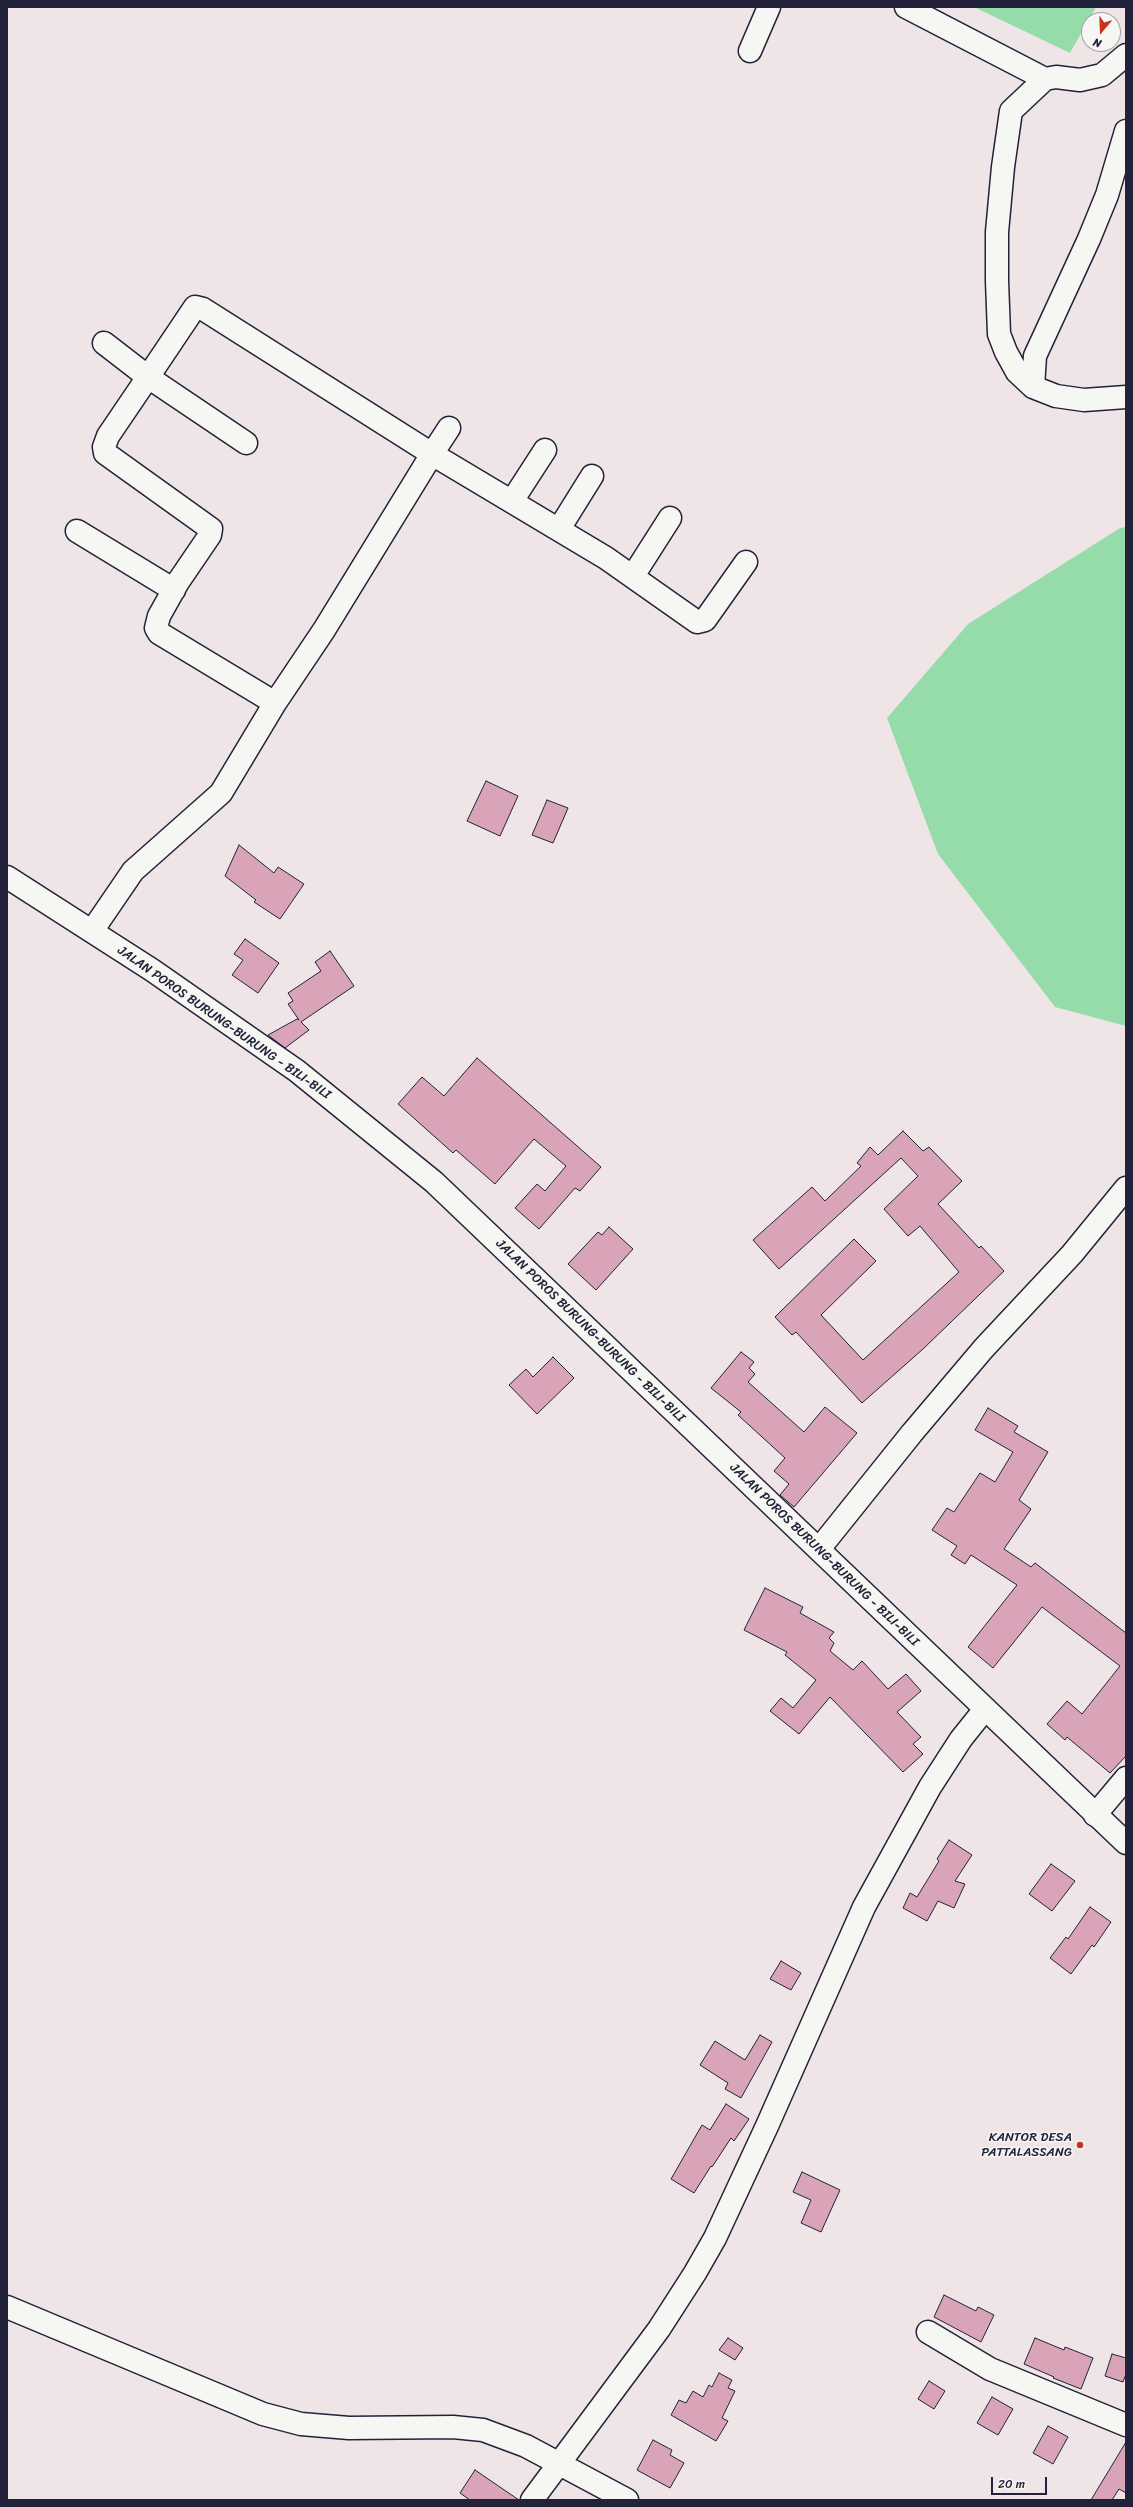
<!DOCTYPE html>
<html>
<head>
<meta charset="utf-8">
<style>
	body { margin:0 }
	#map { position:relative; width:1133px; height:2507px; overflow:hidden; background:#f0e5e6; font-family:Sriracha,sans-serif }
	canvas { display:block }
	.frame { position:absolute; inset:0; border:8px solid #22223b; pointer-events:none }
	.north { position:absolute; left:1081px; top:12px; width:40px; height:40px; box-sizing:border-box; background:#f6f6f2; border:1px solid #a1a1a9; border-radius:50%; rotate:199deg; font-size:11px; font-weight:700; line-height:16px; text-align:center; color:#22223b }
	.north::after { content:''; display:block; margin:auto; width:14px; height:18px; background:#c8321e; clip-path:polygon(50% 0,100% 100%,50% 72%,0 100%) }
	.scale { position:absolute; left:991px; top:2477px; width:56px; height:18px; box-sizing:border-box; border:2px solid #22223b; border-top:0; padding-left:5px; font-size:12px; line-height:14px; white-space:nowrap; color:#22223b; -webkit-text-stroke:3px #f6f6f2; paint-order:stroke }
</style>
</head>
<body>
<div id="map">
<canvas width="1133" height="2507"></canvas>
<div class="frame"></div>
<div class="north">N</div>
<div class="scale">20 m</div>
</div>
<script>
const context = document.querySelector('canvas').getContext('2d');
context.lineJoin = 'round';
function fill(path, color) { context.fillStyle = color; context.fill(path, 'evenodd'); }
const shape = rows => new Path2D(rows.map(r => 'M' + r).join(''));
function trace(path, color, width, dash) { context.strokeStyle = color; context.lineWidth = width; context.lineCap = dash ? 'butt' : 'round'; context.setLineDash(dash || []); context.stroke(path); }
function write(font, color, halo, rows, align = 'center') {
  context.font = font + ' Sriracha,sans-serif'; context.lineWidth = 3; context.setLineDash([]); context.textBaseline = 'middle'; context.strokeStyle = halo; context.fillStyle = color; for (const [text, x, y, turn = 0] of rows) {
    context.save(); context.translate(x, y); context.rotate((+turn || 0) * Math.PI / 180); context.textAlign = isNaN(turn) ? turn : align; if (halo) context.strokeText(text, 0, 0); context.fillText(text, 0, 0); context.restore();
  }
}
const green = shape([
	[974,7,1096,7,1070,53],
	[1126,527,1126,1026,1055,1007,938,854,887,718,968,624,1120,528]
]);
const building = shape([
	[486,781,518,796,500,836,467,821,486,781],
	[547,800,568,808,553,843,532,835,547,800],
	[239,845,274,873,278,867,304,884,280,919,254,902,256,900,225,876,239,845],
	[245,939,279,963,258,993,232,975,243,960,234,954,245,939],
	[330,951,354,986,301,1022,309,1030,285,1048,268,1035,297,1019,299,1020,288,1004,293,1001,288,993,321,971,315,962,330,951],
	[477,1058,601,1167,580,1191,575,1188,539,1229,515,1208,537,1184,545,1191,566,1166,534,1139,495,1184,456,1150,453,1153,398,1104,422,1077,444,1096,477,1058],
	[903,1131,923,1151,929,1147,962,1181,938,1204,979,1248,981,1246,1004,1271,923,1349,862,1403,796,1332,792,1335,775,1317,854,1239,876,1261,821,1315,863,1360,959,1272,920,1226,908,1236,884,1209,918,1176,901,1158,779,1269,753,1240,812,1187,825,1201,861,1166,857,1163,870,1147,878,1155,903,1131],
	[609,1227,633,1249,596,1290,568,1264,598,1232,602,1235,609,1227],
	[741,1352,754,1362,749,1368,755,1374,748,1382,804,1432,825,1407,857,1433,794,1507,780,1495,789,1484,774,1471,785,1458,738,1415,741,1412,711,1388,741,1352],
	[553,1357,574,1378,537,1414,509,1385,526,1369,533,1377,553,1357],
	[988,1408,1018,1426,1014,1432,1048,1452,1019,1500,1031,1509,1004,1549,1031,1567,1035,1563,1126,1633,1126,1756,1110,1773,1067,1737,1065,1740,1047,1724,1067,1701,1082,1714,1120,1666,1042,1607,993,1668,968,1647,1017,1585,971,1555,965,1564,951,1555,957,1546,932,1530,947,1508,954,1512,980,1473,995,1482,1013,1452,975,1430,988,1408],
	[765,1588,803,1607,800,1613,834,1632,829,1638,834,1643,830,1651,853,1670,862,1661,888,1689,906,1674,921,1691,897,1712,921,1737,913,1744,923,1754,903,1772,830,1697,799,1734,770,1711,781,1698,793,1708,816,1680,785,1655,787,1652,744,1630,765,1588],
	[949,1840,972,1855,955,1881,965,1884,954,1908,938,1901,927,1921,903,1908,910,1893,917,1897,939,1861,937,1859,949,1840],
	[1051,1864,1075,1881,1052,1911,1029,1894,1051,1864],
	[1090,1907,1111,1922,1094,1947,1092,1945,1071,1974,1050,1958,1066,1937,1068,1939,1090,1907],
	[781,1961,801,1973,791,1990,770,1979,781,1961],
	[760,2035,772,2042,741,2098,725,2089,728,2083,700,2065,715,2041,745,2060,760,2035],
	[726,2104,749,2119,734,2141,731,2138,712,2167,711,2166,694,2193,671,2179,702,2125,710,2130,726,2104],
	[802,2172,840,2190,821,2232,801,2223,811,2200,793,2192,802,2172],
	[944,2295,976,2311,978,2307,994,2315,981,2342,934,2317,944,2295],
	[728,2338,743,2348,735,2360,719,2350,728,2338],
	[1035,2338,1064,2350,1065,2347,1093,2358,1081,2389,1053,2378,1054,2377,1024,2364,1035,2338],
	[1112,2354,1126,2358,1126,2374,1123,2382,1105,2376,1112,2354],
	[719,2373,732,2380,728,2388,735,2391,722,2418,728,2421,716,2441,671,2415,679,2400,686,2403,693,2391,703,2397,709,2385,712,2387,719,2373],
	[929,2381,945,2391,934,2409,918,2399,929,2381],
	[992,2397,1013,2409,998,2435,977,2423,992,2397],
	[1048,2426,1068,2437,1053,2464,1033,2453,1048,2426],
	[653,2440,672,2450,670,2455,684,2463,670,2488,637,2470,653,2440],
	[1126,2442,1126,2493,1119,2489,1112,2500,1091,2500,1126,2442],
	[475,2470,519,2500,470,2500,460,2493,475,2470]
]);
const minor = shape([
	[906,7,1045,79],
	[750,51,769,7],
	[1126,55,1102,75,1080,80,1056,77,1045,79,1011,111,1003,167,997,232,997,281,999,334,1006,352,1017,372,1033,387,1056,396,1084,400,1126,397],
	[104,343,148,377,108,436,104,447,105,453,211,529,210,535,178,582,159,616,156,628,159,633,275,703],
	[1033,387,1035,356,1089,239,1107,195,1126,131],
	[449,428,432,454,606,558,697,622,705,620,746,562],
	[512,501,545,450],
	[559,529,592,476],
	[77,531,174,590],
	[633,576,670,518],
	[92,931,133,871,221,793,275,703,324,630,432,454,203,309,195,307,148,377,246,443],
	[819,1549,912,1433,984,1348,1072,1254,1126,1188],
	[1095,1815,1126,1778],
	[7,2307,263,2414,301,2424,349,2428,453,2427,483,2430,526,2446,627,2500],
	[928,2332,990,2369,1126,2425],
	[532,2500,659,2329,695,2273,715,2238,767,2126,864,1907,930,1787,961,1739,985,1709]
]);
const major = shape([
	[7,877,152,970,297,1071,434,1182,1126,1843]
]);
const markers = [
	[1080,2145,4,"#c8321e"]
];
const streetNames = [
	["JALAN POROS BURUNG-BURUNG - BILI-BILI",224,1023,35],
	["JALAN POROS BURUNG-BURUNG - BILI-BILI",590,1331,44],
	["JALAN POROS BURUNG-BURUNG - BILI-BILI",824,1555,44]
];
const poiNames = [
	["KANTOR DESA",1072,2138],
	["PATTALASSANG",1072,2153]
];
fill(green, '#96dcaa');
fill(building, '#d9a3b8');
trace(building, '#22223b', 1);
trace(minor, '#22223b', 25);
trace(major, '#22223b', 25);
trace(minor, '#f6f6f2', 22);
trace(major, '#f6f6f2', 22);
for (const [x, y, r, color] of markers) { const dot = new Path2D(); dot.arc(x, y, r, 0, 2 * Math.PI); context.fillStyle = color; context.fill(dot); trace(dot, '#f6f6f2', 1.5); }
write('13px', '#22223b', '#f6f6f2', streetNames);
write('13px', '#22223b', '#f6f6f2', poiNames, 'right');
</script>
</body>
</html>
